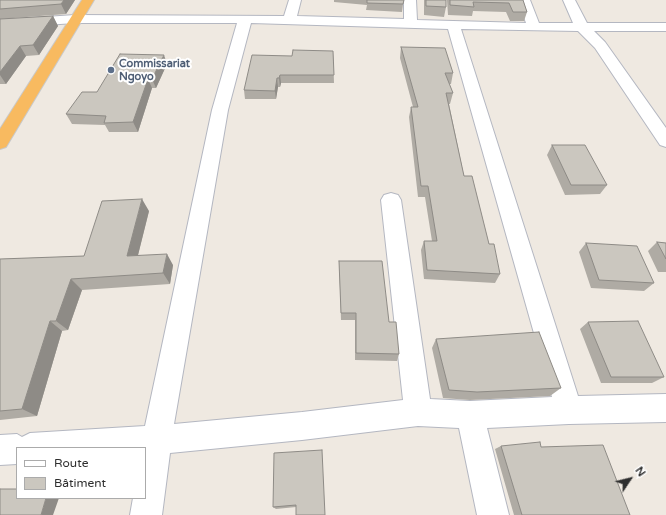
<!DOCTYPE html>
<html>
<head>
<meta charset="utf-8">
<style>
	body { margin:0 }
	#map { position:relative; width:666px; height:515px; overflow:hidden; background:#efe9e1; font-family:"Varela Round",sans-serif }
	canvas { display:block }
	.legend { position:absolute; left:16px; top:447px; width:130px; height:52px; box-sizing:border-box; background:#fff; border:1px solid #ababab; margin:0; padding:5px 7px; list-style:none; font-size:12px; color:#2e2e2e }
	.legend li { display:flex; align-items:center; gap:8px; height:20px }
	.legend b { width:20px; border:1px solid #ababab }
	.north { position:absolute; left:610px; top:459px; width:40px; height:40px; -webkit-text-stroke:3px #fff; paint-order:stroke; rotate:55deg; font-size:11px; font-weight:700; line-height:16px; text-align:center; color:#2e2e2e }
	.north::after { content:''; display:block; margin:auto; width:14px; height:18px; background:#2e2e2e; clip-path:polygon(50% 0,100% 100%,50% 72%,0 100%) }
</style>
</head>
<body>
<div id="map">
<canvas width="666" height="515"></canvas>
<ul class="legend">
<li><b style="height:5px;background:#fff"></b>Route</li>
<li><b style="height:11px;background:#cbc7bf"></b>Bâtiment</li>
</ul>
<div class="north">N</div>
</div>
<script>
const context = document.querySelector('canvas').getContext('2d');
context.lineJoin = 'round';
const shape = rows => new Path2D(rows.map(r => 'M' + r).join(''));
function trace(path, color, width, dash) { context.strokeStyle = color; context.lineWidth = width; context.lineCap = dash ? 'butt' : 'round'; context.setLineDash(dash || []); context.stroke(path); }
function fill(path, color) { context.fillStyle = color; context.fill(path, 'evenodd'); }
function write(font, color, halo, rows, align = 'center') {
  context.font = font + ' "Varela Round",sans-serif'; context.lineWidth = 4; context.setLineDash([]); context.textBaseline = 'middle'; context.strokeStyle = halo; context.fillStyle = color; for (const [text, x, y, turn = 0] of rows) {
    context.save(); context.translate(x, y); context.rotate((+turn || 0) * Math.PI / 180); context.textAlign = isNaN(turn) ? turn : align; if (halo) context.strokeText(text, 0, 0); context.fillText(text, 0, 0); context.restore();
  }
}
const minor = shape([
	[289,0,301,0,297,16,404,19,404,0,416,0,417,20,526,23,518,0,530,0,539,23,573,23,563,0,575,0,587,23,666,23,666,31,594,31,605,42,666,128,666,147,660,145,595,48,578,31,461,29,578,396,666,394,666,422,569,424,487,428,509,515,477,515,459,428,418,426,302,440,170,453,162,515,130,515,133,498,145,498,145,448,17,448,17,464,0,465,0,435,17,434,22,437,30,433,145,426,212,110,237,23,75,23,0,28,0,20,75,15,284,16,289,0],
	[251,23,448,29,552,397,470,401,430,399,401,200,398,195,391,193,384,195,381,200,403,400,302,412,174,424,228,110,251,23]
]);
const trunk = shape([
	[82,0,94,0,6,147,0,149,0,129,82,0]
]);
const wall = shape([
	[0,0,75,0,66,14,0,19],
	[334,0,404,0,403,4,402,12,366,10,367,5,334,2],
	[424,0,446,0,446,7,444,17,424,15],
	[447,0,523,0,527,12,524,21,510,21,506,12,473,11,472,16,448,15],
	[53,16,58,26,39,55,26,56,6,84,0,84,0,19],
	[401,47,453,73,451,84,449,84,453,93,450,104,449,104,464,176,500,274,495,283,424,279,421,250,424,241,432,241,425,197,418,197,409,117,411,107,413,107,400,58],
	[333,51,334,83,281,83,280,87,278,87,276,99,245,99,244,90,292,56],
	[167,64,156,88,152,88,138,132,109,132,105,125,72,124,66,114,97,92],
	[552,145,607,185,600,194,565,195,547,155],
	[149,211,138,255,173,265,170,284,82,290,68,330,62,331,37,416,0,420,0,259,84,256],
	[657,242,666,243,666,272,658,272,648,251],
	[586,243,654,283,644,291,591,288,579,252],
	[339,261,389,322,399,354,397,361,355,360,355,320,341,320],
	[588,322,664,377,652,383,601,383,580,329],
	[436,339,561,388,550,396,470,400,443,398,432,348],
	[501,446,541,447,630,515,514,515,495,449],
	[322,450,296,507,276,509,273,507]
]);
const shadedWall = shape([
	[64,0,75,0,66,14,61,4],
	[53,16,58,26,39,55,33,45],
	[20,46,26,56,6,84,0,75,0,72],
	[164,55,167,64,156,88,152,79],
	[280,75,281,83,280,87,279,78],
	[277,78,278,87,276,99,275,91],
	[148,79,152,88,138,132,133,122],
	[142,199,149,211,135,267,127,256],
	[167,254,173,265,170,284,163,273],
	[71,279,82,290,68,330,56,321],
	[50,321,62,331,37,416,22,409],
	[46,498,59,498,53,515,41,515]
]);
const building = shape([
	[0,0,64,0,61,4,0,9,0,0],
	[367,0,404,0,403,4,367,3,367,0],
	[426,0,446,0,446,7,426,6,426,0],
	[450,0,523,0,527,12,513,12,509,3,473,2,474,7,450,5,450,0],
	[53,16,33,45,20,46,0,72,0,19,53,16],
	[401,47,445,48,453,73,445,73,453,93,446,93,464,176,472,176,489,244,494,244,500,274,427,270,424,241,437,241,428,186,421,186,411,107,418,107,401,47],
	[293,50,333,51,334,75,280,75,279,78,277,78,275,91,244,90,252,55,292,56,293,50],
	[120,54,164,55,152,79,148,79,133,122,104,123,106,116,66,114,82,92,97,92,120,54],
	[552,145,585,145,607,185,571,185,552,145],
	[142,199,127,256,167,254,163,273,71,279,56,321,50,321,22,409,0,411,0,259,84,256,102,201,142,199],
	[657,242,666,243,666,259,657,242],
	[586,243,637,246,654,283,599,280,586,243],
	[339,261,382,261,389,322,396,322,399,354,356,353,356,313,341,313,339,261],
	[638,321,664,377,611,377,588,322,638,321],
	[539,332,561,388,477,392,449,390,436,339,539,332],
	[540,442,541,447,603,445,630,515,522,515,501,446,540,442],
	[322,450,325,515,296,515,296,505,273,507,274,453,322,450],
	[0,489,17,489,17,498,46,498,41,515,0,515,0,489]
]);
const markers = [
	[111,70,4,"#5c6f8a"]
];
const farServicenames = [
	["Commissariat",119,64],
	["Ngoyo",119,77]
];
trace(minor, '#b4b7c1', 2);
trace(trunk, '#c9c9c9', 2);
fill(minor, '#fff');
fill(trunk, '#f8ba60');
fill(wall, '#afaba4');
fill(shadedWall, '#8e8b86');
fill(building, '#cbc7bf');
trace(building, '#8e8b86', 1);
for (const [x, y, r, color] of markers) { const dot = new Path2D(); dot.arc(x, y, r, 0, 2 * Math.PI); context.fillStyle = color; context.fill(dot); trace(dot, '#fff', 1.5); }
write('bold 11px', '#4e5e75', '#fff', farServicenames, 'left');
</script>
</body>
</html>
